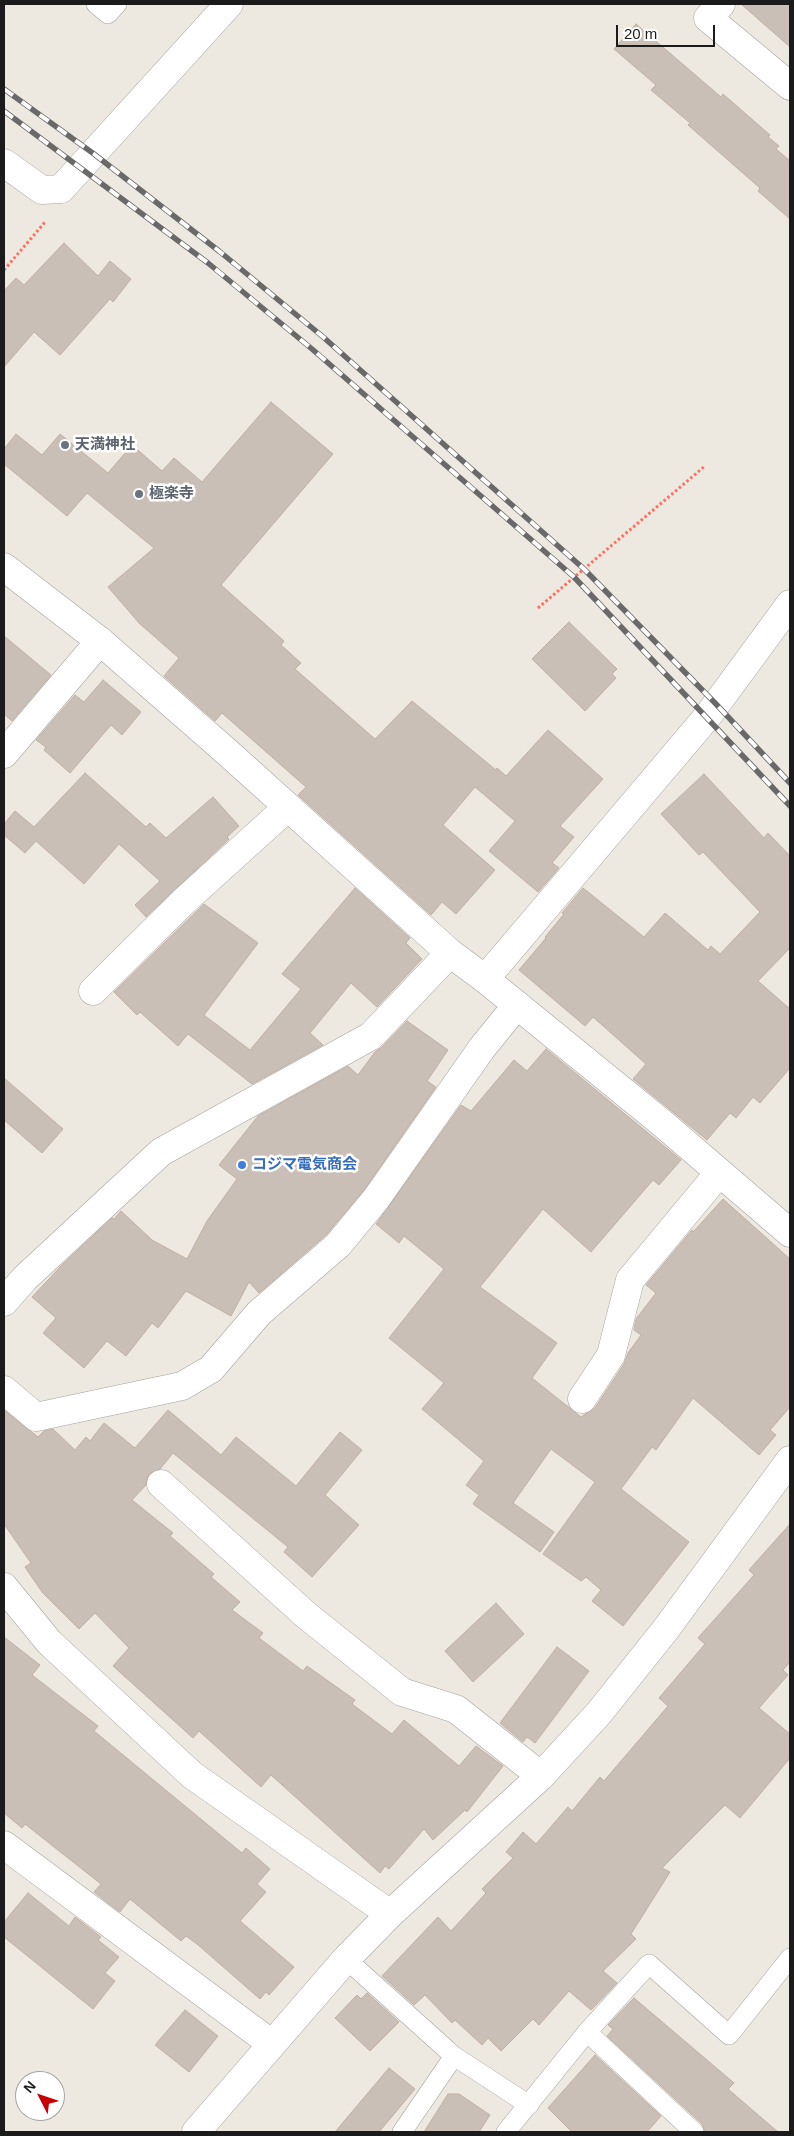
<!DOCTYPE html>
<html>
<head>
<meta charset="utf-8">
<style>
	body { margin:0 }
	#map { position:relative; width:794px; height:2136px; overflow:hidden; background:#eee9e0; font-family:Arial,sans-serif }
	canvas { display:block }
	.frame { position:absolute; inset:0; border:5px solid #1b1b1b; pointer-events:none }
	.north { position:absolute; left:15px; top:2071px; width:50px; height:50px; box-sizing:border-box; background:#fff; border:1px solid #a4a4a4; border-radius:50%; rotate:311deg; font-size:14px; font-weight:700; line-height:20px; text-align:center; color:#1b1b1b }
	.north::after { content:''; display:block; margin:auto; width:18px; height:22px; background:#c70004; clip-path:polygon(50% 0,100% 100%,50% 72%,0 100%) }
	.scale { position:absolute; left:616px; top:25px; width:99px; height:22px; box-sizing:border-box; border:2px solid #1b1b1b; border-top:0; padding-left:6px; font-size:15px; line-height:18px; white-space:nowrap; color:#1b1b1b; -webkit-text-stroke:4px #fff; paint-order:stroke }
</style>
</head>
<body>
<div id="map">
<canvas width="794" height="2136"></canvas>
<div class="frame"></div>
<div class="north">N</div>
<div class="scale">20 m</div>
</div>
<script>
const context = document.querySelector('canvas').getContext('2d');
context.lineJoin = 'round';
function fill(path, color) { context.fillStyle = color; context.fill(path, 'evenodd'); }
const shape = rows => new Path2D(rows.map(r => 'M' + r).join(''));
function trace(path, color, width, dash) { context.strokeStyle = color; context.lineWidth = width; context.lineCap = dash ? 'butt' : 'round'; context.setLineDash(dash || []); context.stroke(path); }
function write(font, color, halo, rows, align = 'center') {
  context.font = font + ' Arial,"Noto Sans JP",sans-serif'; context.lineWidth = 5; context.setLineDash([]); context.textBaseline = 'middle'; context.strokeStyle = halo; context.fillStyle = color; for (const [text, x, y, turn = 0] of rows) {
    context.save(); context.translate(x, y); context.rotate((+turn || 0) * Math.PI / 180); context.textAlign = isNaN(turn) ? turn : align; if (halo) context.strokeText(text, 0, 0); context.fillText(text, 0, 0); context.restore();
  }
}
const building = shape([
	[741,4,790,4,790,47,741,4],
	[636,24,721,97,723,94,770,135,768,137,779,146,776,149,790,161,790,219,758,191,760,188,688,125,690,123,651,90,656,85,614,49,636,24],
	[64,243,98,276,110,261,131,279,113,302,110,299,60,355,34,332,4,367,4,291,16,278,24,285,64,243],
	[271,402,333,454,221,585,284,641,281,645,301,663,295,669,375,739,412,701,496,770,497,768,506,776,548,730,603,779,560,826,574,837,552,863,559,868,538,892,489,851,515,821,475,787,443,825,495,870,456,914,442,902,431,915,298,795,306,787,222,713,215,721,164,676,179,658,140,624,108,587,154,548,87,493,67,516,4,464,4,449,16,434,42,455,60,434,108,473,132,445,162,471,174,458,202,482,271,402],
	[569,622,617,669,612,674,616,678,585,711,532,659,569,622],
	[4,636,51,675,12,721,4,714,4,636],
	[103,680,141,712,122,735,111,725,70,773,44,750,46,747,36,740,75,695,84,702,103,680],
	[85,773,146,827,150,823,166,838,213,797,239,826,227,837,229,839,146,917,135,905,160,881,119,844,84,884,36,841,25,853,4,835,4,824,15,811,34,827,85,773],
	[704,774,764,838,768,833,790,856,790,948,758,981,790,1009,790,1068,760,1103,753,1097,736,1118,730,1113,707,1140,633,1079,646,1064,593,1017,585,1026,519,970,546,938,545,937,564,914,562,913,583,888,644,937,665,913,708,950,711,946,720,954,760,912,703,852,699,855,661,814,704,774],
	[355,888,410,938,406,943,422,959,377,1007,351,983,310,1033,323,1045,252,1084,188,1034,178,1046,140,1012,137,1015,114,992,204,904,258,943,204,1015,250,1050,301,989,282,974,355,888],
	[407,1021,448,1050,427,1081,436,1087,364,1190,327,1234,259,1293,249,1282,231,1316,186,1291,158,1328,152,1323,126,1356,107,1341,84,1368,43,1333,56,1318,32,1297,63,1264,112,1218,114,1219,121,1211,152,1240,187,1259,207,1221,237,1179,219,1165,258,1116,348,1066,358,1075,375,1052,382,1047,407,1021],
	[546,1049,681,1160,659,1185,653,1180,591,1252,543,1209,480,1287,557,1343,532,1378,581,1417,595,1408,624,1364,628,1353,641,1335,634,1330,636,1319,656,1293,646,1285,692,1230,693,1232,723,1199,790,1259,790,1407,770,1430,776,1435,759,1455,693,1398,656,1450,652,1447,621,1489,689,1542,623,1626,592,1601,601,1590,586,1577,581,1581,543,1554,595,1482,551,1449,513,1503,554,1532,540,1552,473,1504,479,1495,466,1485,484,1461,422,1409,444,1383,389,1338,444,1269,404,1236,399,1243,376,1224,461,1105,471,1111,514,1060,527,1071,546,1049],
	[4,1078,63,1129,42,1153,4,1120,4,1078],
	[4,1410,38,1437,44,1431,53,1429,75,1450,86,1437,90,1441,104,1423,135,1448,168,1410,221,1455,236,1437,296,1486,340,1432,362,1450,325,1495,359,1525,312,1577,284,1552,288,1547,173,1453,160,1469,149,1474,146,1485,132,1500,173,1533,170,1536,214,1574,211,1577,240,1602,232,1610,263,1633,259,1638,303,1671,307,1666,355,1700,352,1704,392,1734,404,1720,459,1766,476,1746,503,1766,467,1812,465,1810,433,1840,424,1829,389,1869,385,1866,380,1873,271,1775,261,1787,199,1731,193,1738,113,1666,129,1648,95,1613,79,1629,42,1592,25,1567,31,1563,4,1524,4,1410],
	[790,1524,790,1662,783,1670,788,1675,759,1708,790,1734,790,1758,740,1818,725,1805,662,1868,670,1872,631,1934,636,1939,603,1971,617,1983,591,2010,569,1991,539,2025,533,2019,501,2051,488,2038,482,2045,455,2020,452,2023,425,1995,414,2005,382,1976,438,1917,451,1931,486,1893,482,1889,513,1858,506,1852,523,1832,536,1844,568,1807,572,1811,600,1777,604,1781,668,1706,659,1698,705,1644,698,1638,754,1575,749,1570,790,1524],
	[496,1603,524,1634,473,1682,445,1651,496,1603],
	[4,1637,40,1665,32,1675,98,1726,94,1731,242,1853,246,1848,270,1869,257,1884,266,1892,240,1921,294,1967,269,1995,266,1992,260,1999,197,1944,186,1936,181,1941,130,1899,120,1912,94,1892,101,1884,25,1824,22,1828,4,1813,4,1637],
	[557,1647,589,1671,535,1743,527,1737,523,1742,500,1723,557,1647],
	[28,1893,69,1926,75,1917,101,1937,98,1940,119,1957,105,1973,115,1981,93,2009,4,1937,4,1922,28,1893],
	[367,1993,399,2022,370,2051,335,2018,357,1995,361,1999,367,1993],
	[634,1998,734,2083,728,2089,778,2132,705,2132,702,2124,607,2036,613,2029,608,2025,634,1998],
	[185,2010,218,2036,189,2072,155,2045,185,2010],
	[595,2055,661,2116,647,2132,572,2132,548,2108,595,2055],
	[389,2068,415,2089,379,2132,335,2132,389,2068],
	[448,2094,459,2094,490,2115,479,2132,424,2132,448,2094]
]);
const path = shape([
	[4,270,46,221],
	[538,608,705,466]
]);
const service = shape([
	[96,4,108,14,117,4],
	[346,1959,454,2056,529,2105],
	[587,2032,649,1964,729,2035,790,1958],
	[402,2132,454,2056],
	[506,2132,587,2032,694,2132]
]);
const minor = shape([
	[721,4,708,18,790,86],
	[4,163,42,190,61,189,229,4],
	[4,567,100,641,227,752,450,953,485,979,662,1123,790,1233],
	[485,979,707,717,790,604],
	[93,991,183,902,288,807],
	[4,1302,25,1278,161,1152,371,1036,450,953],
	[4,1390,36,1417,182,1386,211,1369,259,1313,338,1245,376,1199,482,1048,517,1005],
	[582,1399,611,1355,630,1280,719,1173],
	[161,1484,306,1615,402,1692,456,1709,541,1776],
	[4,1587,49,1642,192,1775,390,1914],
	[4,1845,272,2044],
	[196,2132,346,1959,390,1914,541,1776,599,1713,666,1629,790,1460]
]);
const tertiary = shape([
	[4,754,100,641]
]);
const rail = shape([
	[4,89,94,154,219,251,322,336,584,569,716,704,790,783],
	[4,111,208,263,312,349,574,577,790,806]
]);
const markers = [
	[65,445,5,"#6b7280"],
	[139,494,5,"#6b7280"],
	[242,1165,5,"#3f7fe0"]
];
const worshipNames = [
	["天満神社",75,445],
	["極楽寺",149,494]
];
const shopNames = [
	["コジマ電気商会",252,1165]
];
fill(building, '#cabfb6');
trace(building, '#c1aea1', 1);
trace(service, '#a2a2a2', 20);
trace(minor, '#a2a2a2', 29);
trace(tertiary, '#a2a2a2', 29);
trace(path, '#ff6d60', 3, [2.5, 2.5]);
trace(service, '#fff', 19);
trace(minor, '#fff', 28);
trace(tertiary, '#fff', 28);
trace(rail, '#696969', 5.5);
trace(rail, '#fff', 4, [11]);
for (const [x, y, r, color] of markers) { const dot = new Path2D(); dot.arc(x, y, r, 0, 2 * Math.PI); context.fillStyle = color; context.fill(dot); trace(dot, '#fff', 2); }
write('bold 15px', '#5b616d', '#fff', worshipNames, 'left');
write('bold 15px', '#366cbe', '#fff', shopNames, 'left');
</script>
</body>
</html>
